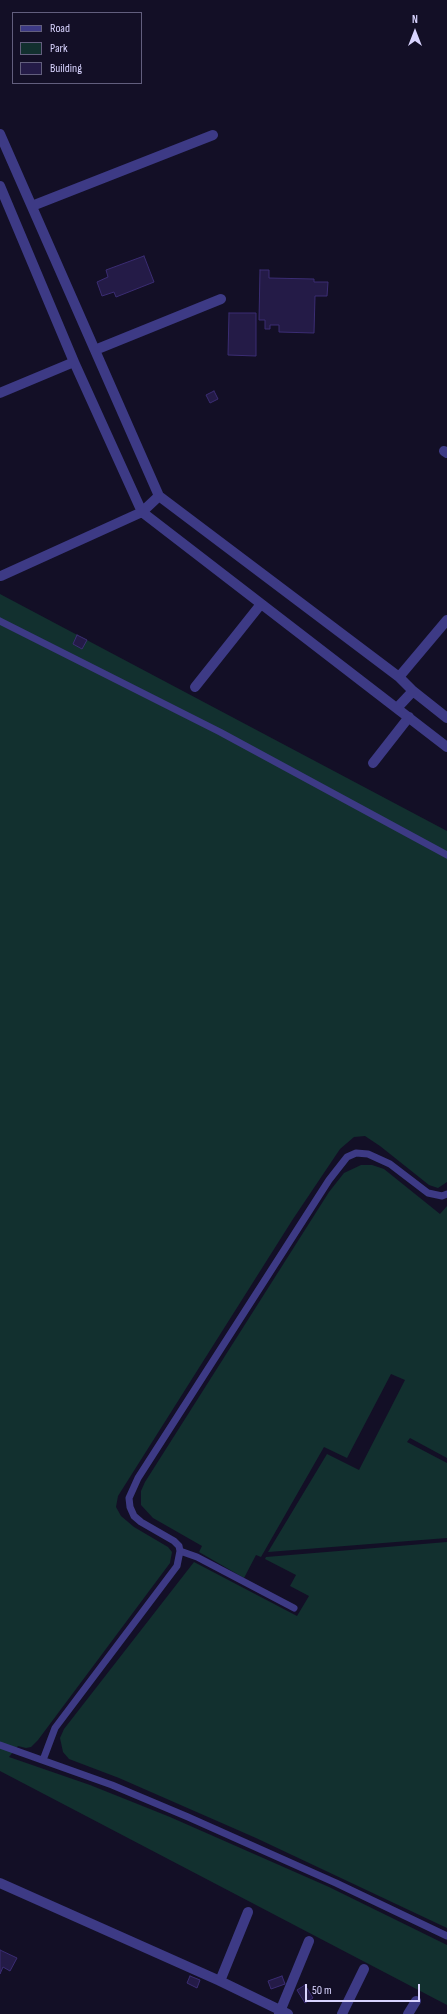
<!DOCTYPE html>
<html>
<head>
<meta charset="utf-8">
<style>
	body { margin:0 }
	#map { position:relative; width:447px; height:2014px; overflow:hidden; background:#130f26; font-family:"Sofia Sans Condensed",sans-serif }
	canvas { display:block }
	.legend { position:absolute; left:12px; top:12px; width:130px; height:72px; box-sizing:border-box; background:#130f26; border:1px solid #625e7d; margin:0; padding:5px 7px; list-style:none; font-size:12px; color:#d9d4ff }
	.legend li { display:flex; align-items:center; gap:8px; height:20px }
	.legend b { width:20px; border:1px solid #625e7d }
	.north { position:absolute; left:395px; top:12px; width:40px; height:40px; -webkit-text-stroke:3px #130f26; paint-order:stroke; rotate:0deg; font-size:11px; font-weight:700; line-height:16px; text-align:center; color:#d9d4ff }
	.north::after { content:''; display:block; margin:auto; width:14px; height:18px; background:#d9d4ff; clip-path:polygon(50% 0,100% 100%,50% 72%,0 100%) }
	.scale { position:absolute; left:305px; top:1984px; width:115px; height:18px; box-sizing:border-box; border:2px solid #d9d4ff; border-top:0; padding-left:5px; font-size:12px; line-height:14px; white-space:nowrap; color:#d9d4ff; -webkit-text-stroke:3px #130f26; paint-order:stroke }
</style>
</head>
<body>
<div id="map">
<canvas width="447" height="2014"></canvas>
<ul class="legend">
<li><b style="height:5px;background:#3d3a85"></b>Road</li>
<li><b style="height:11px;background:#12302f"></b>Park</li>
<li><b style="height:11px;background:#241b47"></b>Building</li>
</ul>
<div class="north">N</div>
<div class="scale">50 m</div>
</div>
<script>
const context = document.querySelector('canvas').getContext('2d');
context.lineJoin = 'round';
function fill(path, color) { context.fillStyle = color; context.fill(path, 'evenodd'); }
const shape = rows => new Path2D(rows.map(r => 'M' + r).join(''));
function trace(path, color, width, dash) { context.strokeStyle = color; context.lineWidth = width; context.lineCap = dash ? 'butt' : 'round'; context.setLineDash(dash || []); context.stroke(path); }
const green = shape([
	[0,594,447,831,447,1182,438,1188,429,1185,380,1146,365,1136,354,1137,340,1149,293,1219,118,1496,116,1507,121,1516,134,1527,168,1547,172,1552,170,1563,38,1740,31,1747,26,1748,18,1746,9,1757,90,1785,170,1817,329,1887,447,1945,447,2005,0,1771],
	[361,1165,372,1165,384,1169,440,1214,447,1206,447,1458,410,1438,407,1442,447,1463,447,1538,268,1552,327,1454,359,1470,405,1380,391,1374,347,1458,324,1447,261,1557,256,1555,244,1578,199,1552,202,1546,153,1518,141,1505,141,1491,145,1482,329,1192,344,1173],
	[447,1542,447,1928,256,1838,119,1778,69,1759,63,1752,60,1738,64,1729,194,1562,297,1616,309,1596,290,1586,296,1575,265,1559,266,1557]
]);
const building = shape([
	[144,256,154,282,116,297,114,292,102,296,97,282,108,277,106,270,144,256],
	[260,270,269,270,269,278,314,279,314,282,328,282,327,296,315,296,314,333,279,332,279,325,270,325,270,329,265,329,265,320,259,320,260,270],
	[229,313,256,313,256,356,228,355,229,313],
	[214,391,218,399,210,403,206,395,214,391],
	[77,635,87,640,82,649,73,644,77,635],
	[0,1950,17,1958,10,1971,3,1967,0,1974,0,1950],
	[190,1976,200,1980,197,1988,187,1983,190,1976],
	[282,1976,285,1984,271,1989,268,1981,282,1976],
	[305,1985,313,1998,305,2003,297,1990,305,1985]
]);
const service = shape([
	[0,621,220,732,447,855],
	[180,1551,197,1557,294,1608],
	[0,1745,112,1785,188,1817,336,1883,447,1936],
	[43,1760,55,1728,177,1566,180,1551,179,1546,174,1541,141,1522,134,1516,130,1507,129,1498,138,1478,329,1180,347,1157,356,1153,368,1154,390,1164,428,1193,442,1196,447,1194]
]);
const minor = shape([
	[0,134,159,496,399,677,413,691,447,718],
	[0,186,74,362,142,512,447,747],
	[32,206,213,135],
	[95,350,221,299],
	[0,393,74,362],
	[444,451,447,453],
	[1,576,142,512,159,496],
	[399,677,447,620],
	[195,687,261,604],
	[397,708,413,691],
	[373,763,409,717],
	[0,1883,220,1981,288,2014],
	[220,1981,248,1912],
	[279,2014,309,1941],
	[342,2014,364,1969],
	[408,2014,416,2001]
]);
fill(green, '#12302f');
fill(building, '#241b47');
trace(building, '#3b2d73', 1);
trace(service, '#3d3a85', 7);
trace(minor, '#3d3a85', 10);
</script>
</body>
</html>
